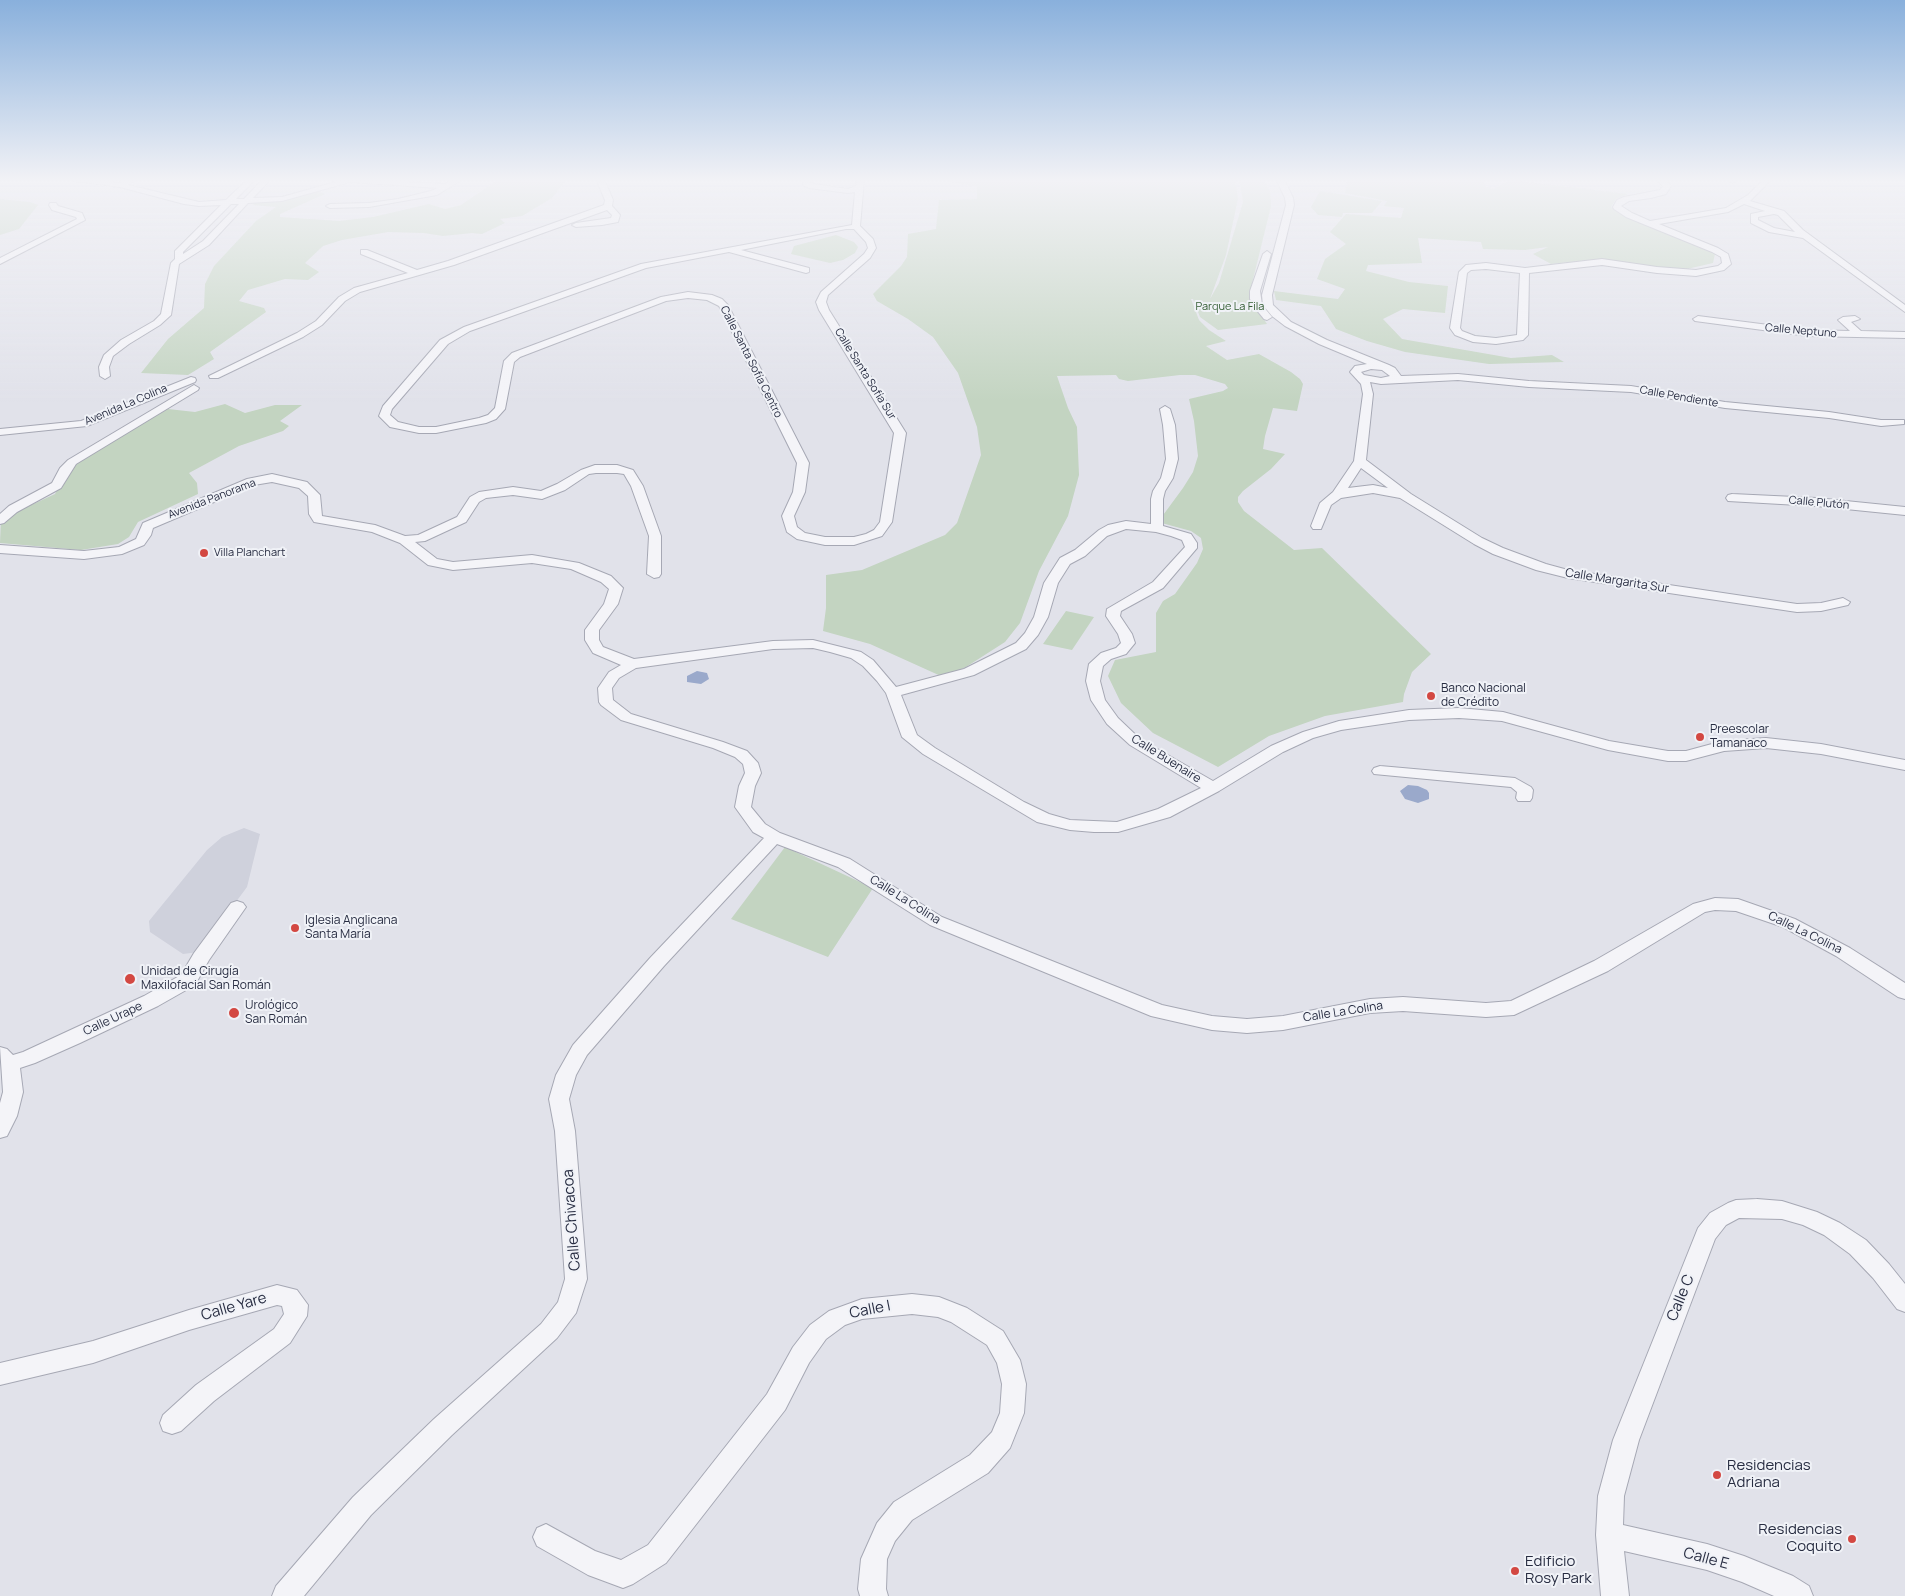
<!DOCTYPE html>
<html>
<head>
<meta charset="utf-8">
<style>
	body { margin:0 }
	canvas { display:block; background:#e1e2ea }
</style>
</head>
<body>
<canvas width="1905" height="1596"></canvas>
<script>
const context = document.querySelector('canvas').getContext('2d');
context.lineJoin = 'round';
function fill(path, color) { context.fillStyle = color; context.fill(path, 'evenodd'); }
const shape = rows => new Path2D(rows.map(r => 'M' + r).join(''));
function trace(path, color, width, dash) { context.strokeStyle = color; context.lineWidth = width; context.lineCap = dash ? 'butt' : 'round'; context.setLineDash(dash || []); context.stroke(path); }
function write(font, color, halo, rows, align = 'center') {
  context.font = font + ' Manrope,sans-serif'; context.lineWidth = 4; context.setLineDash([]); context.textBaseline = 'middle'; context.strokeStyle = halo; context.fillStyle = color; for (const [text, x, y, turn = 0] of rows) {
    context.save(); context.translate(x, y); context.rotate((+turn || 0) * Math.PI / 180); context.textAlign = isNaN(turn) ? turn : align; if (halo) context.strokeText(text, 0, 0); context.fillText(text, 0, 0); context.restore();
  }
}
const built = shape([
	[244,828,260,834,247,887,199,952,183,954,150,932,149,921,207,850,222,837]
]);
const green = shape([
	[499,179,567,179,552,198,522,216,500,219,505,223,482,234,472,233,443,236,424,233,388,232,342,240,323,246,305,263,319,272,308,280,285,279,248,290,239,301,264,308,266,312,210,352,214,359,188,375,141,373,168,339,204,308,205,284,214,266,256,221,276,207,253,205,255,203,279,201,317,191,325,194,280,214,280,217,339,221,373,217,429,204,445,209,461,205],
	[949,179,1235,179,1238,198,1235,213,1226,255,1210,299,1219,283,1243,202,1239,179,1263,179,1270,191,1271,206,1249,296,1267,324,1218,330,1200,317,1193,299,1191,299,1199,320,1209,330,1226,341,1206,346,1227,360,1259,354,1291,372,1300,379,1303,384,1297,411,1273,408,1265,436,1263,449,1285,454,1271,469,1243,491,1238,497,1238,502,1244,511,1294,550,1322,548,1431,654,1412,672,1404,694,1403,702,1325,716,1269,736,1218,767,1153,733,1121,703,1108,676,1115,660,1156,652,1156,613,1163,601,1175,594,1197,563,1203,549,1201,538,1191,531,1158,522,1183,488,1193,472,1198,456,1194,421,1189,399,1223,391,1228,388,1225,384,1195,375,1180,375,1128,381,1119,379,1116,375,1057,376,1068,408,1077,427,1079,475,1068,516,1039,571,1020,623,1005,642,966,667,943,677,870,644,823,631,826,608,826,575,862,570,945,535,957,523,981,455,977,427,958,373,933,337,908,319,877,301,873,294,901,266,907,257,908,234,936,229,939,200,977,199,977,187,951,182],
	[1351,179,1484,179,1485,186,1493,189,1510,180,1628,194,1616,199,1611,207,1630,218,1715,254,1713,263,1687,269,1653,268,1600,259,1551,264,1533,254,1548,247,1525,250,1483,249,1481,242,1418,238,1422,263,1368,265,1366,271,1409,282,1448,286,1445,313,1403,309,1383,319,1402,339,1511,358,1552,355,1564,362,1489,364,1405,352,1367,341,1336,329,1321,306,1276,300,1274,291,1338,299,1345,289,1317,279,1325,259,1346,244,1330,232,1346,214,1401,218,1404,208,1384,206,1387,201,1345,193,1347,181],
	[1320,191,1382,201,1372,213,1343,213,1342,217,1318,215,1311,207],
	[0,199,30,202,38,205,19,229,0,235],
	[836,235,854,242,858,247,855,253,843,260,830,263,791,254,794,246],
	[225,404,245,413,275,405,302,405,280,421,289,426,283,431,239,446,189,473,197,483,198,494,138,522,129,537,118,544,81,550,0,543,1,519,55,494,69,465,168,409,195,412],
	[1066,611,1094,617,1072,650,1043,644],
	[785,847,873,888,828,957,731,919]
]);
const water = shape([
	[697,671,707,673,709,679,701,684,687,682,687,676],
	[1408,785,1418,786,1427,790,1429,793,1429,799,1418,803,1405,799,1400,791]
]);
const minor = shape([
	[71,179,90,179,119,183,130,179,134,181,128,185,199,202,226,200,248,179,256,179,236,199,244,199,263,179,271,179,253,198,282,197,346,179,445,184,454,179,463,179,437,195,369,207,330,208,326,206,330,204,369,203,398,199,431,191,438,188,350,182,282,201,248,203,209,245,179,264,171,315,160,325,129,344,113,356,109,367,110,376,105,379,100,376,99,367,104,355,121,340,154,321,161,314,171,263,175,259,175,251,221,205,199,206,184,204,120,187,75,181,71,179],
	[231,204,239,204,203,241,183,254,183,252,231,204],
	[596,179,604,179,613,200,612,206,620,215,618,222,602,225,576,227,572,225,576,223,611,218,612,215,607,210,454,265,360,292,345,301,322,325,303,337,218,378,210,378,209,376,297,333,316,321,339,297,354,288,408,273,361,254,361,250,367,250,417,270,448,261,604,205,605,200,596,179],
	[803,179,811,179,810,182,814,184,848,189,856,186,857,179,864,180,860,226,873,239,876,248,870,258,828,295,826,302,829,310,906,433,892,522,882,536,854,545,825,545,797,539,787,532,782,516,793,492,797,463,719,306,707,300,688,298,666,301,520,357,514,362,505,409,496,419,486,423,436,433,419,433,390,427,379,416,383,406,440,340,464,327,641,264,852,225,855,192,848,193,809,188,803,185,803,179],
	[846,229,854,229,866,242,868,248,864,254,821,292,816,302,819,310,894,433,880,522,874,530,866,534,854,537,825,537,805,533,797,527,794,516,805,492,809,463,728,305,722,299,712,295,688,292,661,297,512,353,504,361,495,408,488,415,479,418,436,427,419,427,398,422,390,415,392,409,448,344,470,331,646,268,729,252,806,273,809,272,809,268,741,250,846,229],
	[1276,179,1284,179,1293,198,1294,205,1272,295,1273,305,1291,322,1327,340,1389,365,1395,368,1401,376,1458,374,1529,381,1631,386,1725,402,1829,412,1881,420,1904,420,1904,424,1881,426,1829,418,1725,408,1631,392,1529,387,1458,380,1381,384,1370,382,1373,394,1366,460,1411,494,1482,538,1503,548,1546,564,1568,570,1797,604,1821,603,1843,598,1850,602,1848,605,1821,611,1797,612,1568,578,1536,570,1493,554,1474,544,1400,498,1373,493,1341,498,1331,505,1321,529,1313,529,1311,526,1320,503,1333,492,1354,461,1363,394,1361,384,1350,372,1355,366,1367,364,1319,344,1285,326,1272,316,1263,305,1262,295,1286,205,1285,198,1276,179],
	[1371,369,1382,370,1390,376,1381,378,1364,375,1361,372,1371,369],
	[1361,468,1388,488,1373,485,1348,488,1361,468],
	[1655,179,1663,179,1670,184,1671,186,1666,194,1651,198,1629,201,1621,206,1632,213,1650,221,1726,208,1748,195,1764,179,1772,179,1750,201,1784,211,1803,230,1905,305,1905,312,1803,238,1769,232,1751,223,1751,214,1765,211,1744,204,1728,212,1659,224,1718,248,1728,254,1731,264,1724,270,1696,276,1657,273,1602,265,1529,273,1528,335,1523,340,1496,344,1473,342,1455,335,1450,328,1459,272,1466,265,1486,263,1525,268,1602,259,1657,267,1696,270,1718,266,1722,263,1721,257,1712,252,1626,217,1614,209,1613,207,1617,200,1624,197,1660,190,1663,186,1655,179],
	[1774,214,1778,215,1795,232,1774,228,1758,220,1758,217,1774,214],
	[1486,269,1520,273,1517,335,1496,338,1475,336,1462,331,1460,328,1467,273,1471,270,1486,269],
	[1730,179,1738,179,1733,183,1729,181,1730,179],
	[50,203,56,203,58,206,82,213,85,220,0,264,0,258,77,219,76,217,52,210,49,205,50,203],
	[1267,251,1271,254,1260,291,1262,305,1272,317,1267,320,1264,319,1255,308,1250,299,1250,291,1263,254,1267,251],
	[1698,316,1808,330,1850,331,1838,320,1843,317,1855,316,1860,319,1851,322,1861,331,1905,332,1905,338,1808,336,1695,321,1693,319,1698,316],
	[191,377,195,378,196,380,195,382,87,426,0,435,0,429,81,421,191,377],
	[194,385,199,388,198,390,76,464,61,488,17,512,4,523,0,524,0,514,9,506,52,483,60,468,68,460,194,385],
	[1165,406,1170,409,1175,425,1178,459,1173,478,1165,491,1163,499,1163,526,1191,534,1197,543,1197,548,1163,588,1121,611,1120,616,1132,634,1135,643,1126,654,1111,659,1103,666,1100,681,1105,700,1118,718,1140,739,1213,781,1271,746,1303,732,1339,721,1409,710,1459,708,1503,712,1609,741,1668,751,1686,751,1723,741,1766,738,1821,744,1905,760,1905,770,1821,754,1766,748,1724,751,1686,761,1668,761,1608,750,1502,721,1459,718,1409,720,1341,730,1313,738,1283,752,1219,791,1170,817,1118,832,1094,832,1070,830,1037,822,923,754,902,737,886,693,877,681,863,666,851,658,830,652,813,648,773,649,636,668,619,678,612,688,613,700,631,714,723,742,747,751,758,763,761,773,755,786,751,807,765,824,780,833,850,859,942,917,1162,1005,1212,1016,1247,1019,1283,1016,1370,999,1403,997,1486,1003,1511,1001,1594,961,1693,904,1715,898,1738,899,1795,919,1850,948,1905,983,1905,999,1898,997,1836,956,1783,927,1736,911,1715,910,1705,912,1608,971,1514,1015,1486,1017,1403,1011,1370,1013,1283,1030,1247,1033,1212,1030,1151,1016,930,925,838,867,777,844,664,966,587,1055,576,1075,569,1099,575,1131,587,1279,576,1313,557,1338,452,1435,371,1515,304,1596,272,1596,276,1586,353,1497,434,1419,541,1324,558,1302,565,1279,555,1131,549,1099,556,1075,573,1045,650,958,764,838,753,832,735,807,739,786,745,773,743,764,735,757,713,748,621,720,601,705,599,702,598,688,609,672,621,665,593,653,585,640,585,630,604,604,609,589,601,582,571,569,532,563,453,570,428,565,400,543,372,532,314,522,309,514,308,496,299,488,272,482,254,485,153,528,151,535,144,545,122,554,84,559,0,553,0,545,84,551,119,547,136,539,143,523,247,479,272,474,307,482,320,495,322,516,375,525,405,536,418,535,457,517,470,497,479,492,513,487,541,491,557,484,581,470,595,465,617,465,633,470,643,486,661,536,661,574,659,577,654,578,647,574,649,536,631,486,624,474,617,473,596,473,589,474,565,490,542,499,513,495,486,498,479,502,466,522,425,541,415,542,437,559,453,562,532,555,579,563,611,576,623,588,618,604,599,630,599,640,603,647,634,659,773,641,813,640,861,652,873,660,896,687,964,669,1016,643,1025,633,1034,617,1044,583,1060,558,1075,550,1099,530,1108,525,1126,521,1151,524,1151,499,1153,491,1161,478,1166,459,1163,425,1160,409,1165,406],
	[1126,529,1156,532,1171,536,1182,540,1185,547,1153,582,1107,609,1106,616,1118,634,1121,643,1116,648,1101,653,1089,664,1086,681,1091,700,1107,724,1130,745,1201,788,1158,809,1117,822,1070,820,1049,814,1024,802,935,748,917,735,901,695,974,675,1026,649,1038,635,1048,617,1058,583,1070,564,1085,556,1107,536,1126,529],
	[1732,494,1816,498,1905,507,1905,515,1816,506,1728,501,1726,498,1728,495,1732,494],
	[1380,766,1515,778,1531,787,1533,790,1532,798,1530,801,1518,801,1516,798,1517,792,1511,787,1374,774,1372,771,1374,768,1380,766],
	[237,901,243,903,246,907,209,960,195,985,158,1006,80,1043,35,1063,20,1068,23,1092,17,1116,7,1136,0,1138,0,1103,3,1092,0,1047,7,1049,13,1055,23,1052,144,996,181,975,194,953,231,903,237,901],
	[1757,1199,1782,1201,1817,1212,1840,1223,1866,1240,1889,1264,1905,1284,1905,1312,1897,1309,1873,1278,1850,1254,1824,1235,1803,1225,1782,1219,1739,1218,1726,1225,1715,1239,1639,1440,1624,1496,1623,1525,1707,1544,1744,1556,1793,1576,1809,1586,1813,1596,1774,1596,1742,1582,1707,1570,1624,1551,1629,1596,1601,1596,1596,1535,1598,1496,1613,1440,1698,1228,1710,1213,1728,1203,1736,1200,1757,1199],
	[277,1285,297,1290,308,1305,307,1316,290,1343,214,1401,181,1431,172,1434,163,1431,160,1423,163,1415,196,1385,274,1329,284,1314,282,1306,277,1305,189,1330,93,1363,0,1385,0,1363,93,1341,189,1310,277,1285],
	[912,1294,939,1297,967,1308,1003,1331,1020,1360,1026,1384,1024,1413,1010,1448,988,1473,912,1520,895,1541,887,1559,886,1589,888,1596,860,1596,858,1589,861,1559,877,1523,894,1502,970,1455,992,1432,1000,1413,1002,1384,997,1363,987,1345,951,1322,938,1317,912,1314,862,1319,845,1325,826,1339,809,1363,785,1410,666,1563,633,1584,623,1588,588,1575,537,1546,533,1537,537,1528,546,1524,595,1551,621,1560,648,1545,767,1394,793,1347,810,1325,829,1311,862,1299,912,1294]
]);
const markers = [
	[204,553,5,"#d34842"],
	[1431,696,5,"#d34842"],
	[1700,737,5,"#d34842"],
	[295,928,5,"#d34842"],
	[130,979,6,"#d34842"],
	[234,1013,6,"#d34842"],
	[1717,1475,5,"#d34842"],
	[1852,1539,5,"#d34842"],
	[1515,1571,5,"#d34842"]
];
const farParknames = [
	["Parque La Fila",1230,307]
];
const farStreetnames = [
	["Calle Neptuno",1801,331,5],
	["Calle Santa Sofía Centro",751,362,63],
	["Calle Santa Sofía Sur",865,374,58],
	["Calle Pendiente",1679,397,10],
	["Avenida La Colina",126,405,-23],
	["Avenida Panorama",212,499,-21],
	["Calle Plutón",1819,503,5]
];
const farPoinames = [
	["Villa Planchart",214,553]
];
const streetNames = [
	["Calle Margarita Sur",1617,581,9],
	["Calle Buenaire",1166,759,32],
	["Calle La Colina",905,900,32],
	["Calle La Colina",1805,933,26],
	["Calle La Colina",1343,1012,-9],
	["Calle Urape",113,1019,-25]
];
const poiNames = [
	["Banco Nacional",1441,689],
	["de Crédito",1441,703],
	["Preescolar",1710,730],
	["Tamanaco",1710,744],
	["Iglesia Anglicana",305,921],
	["Santa María",305,935],
	["Unidad de Cirugía",141,972],
	["Maxilofacial San Román",141,986],
	["Urológico",245,1006],
	["San Román",245,1020]
];
const nearStreetnames = [
	["Calle Chivacoa",572,1220,-94],
	["Calle C",1681,1298,-68],
	["Calle Yare",234,1307,-16],
	["Calle I",870,1310,-11],
	["Calle E",1706,1559,15]
];
const nearPoinames = [
	["Residencias",1727,1466],
	["Adriana",1727,1483],
	["Residencias",1842,1530,"right"],
	["Coquito",1842,1547,"right"],
	["Edificio",1525,1562],
	["Rosy Park",1525,1579]
];
fill(built, '#cfd1dc');
fill(green, '#c3d4c1');
fill(water, '#9aa9cb');
trace(minor, '#a6a8b4', 2);
fill(minor, '#f4f4f8');
const sky = context.createLinearGradient(0, 0, 0, 402);
sky.addColorStop(0, '#89b0dc');
sky.addColorStop(0.45, '#f2f2f6');
sky.addColorStop(1, '#f2f2f600');
context.fillStyle = sky;
context.fillRect(0, 0, 1905, 402);
for (const [x, y, r, color] of markers) { const dot = new Path2D(); dot.arc(x, y, r, 0, 2 * Math.PI); context.fillStyle = color; context.fill(dot); trace(dot, '#f0f2f7', 2); }
write('11px', '#355e35', '#f0f2f7', farParknames);
write('11px', '#282d42', '#f0f2f7', farStreetnames);
write('11px', '#282d42', '#f0f2f7', farPoinames, 'left');
write('12px', '#282d42', '#f0f2f7', streetNames);
write('12px', '#282d42', '#f0f2f7', poiNames, 'left');
write('15px', '#282d42', '#f0f2f7', nearStreetnames);
write('15px', '#282d42', '#f0f2f7', nearPoinames, 'left');
</script>
</body>
</html>
